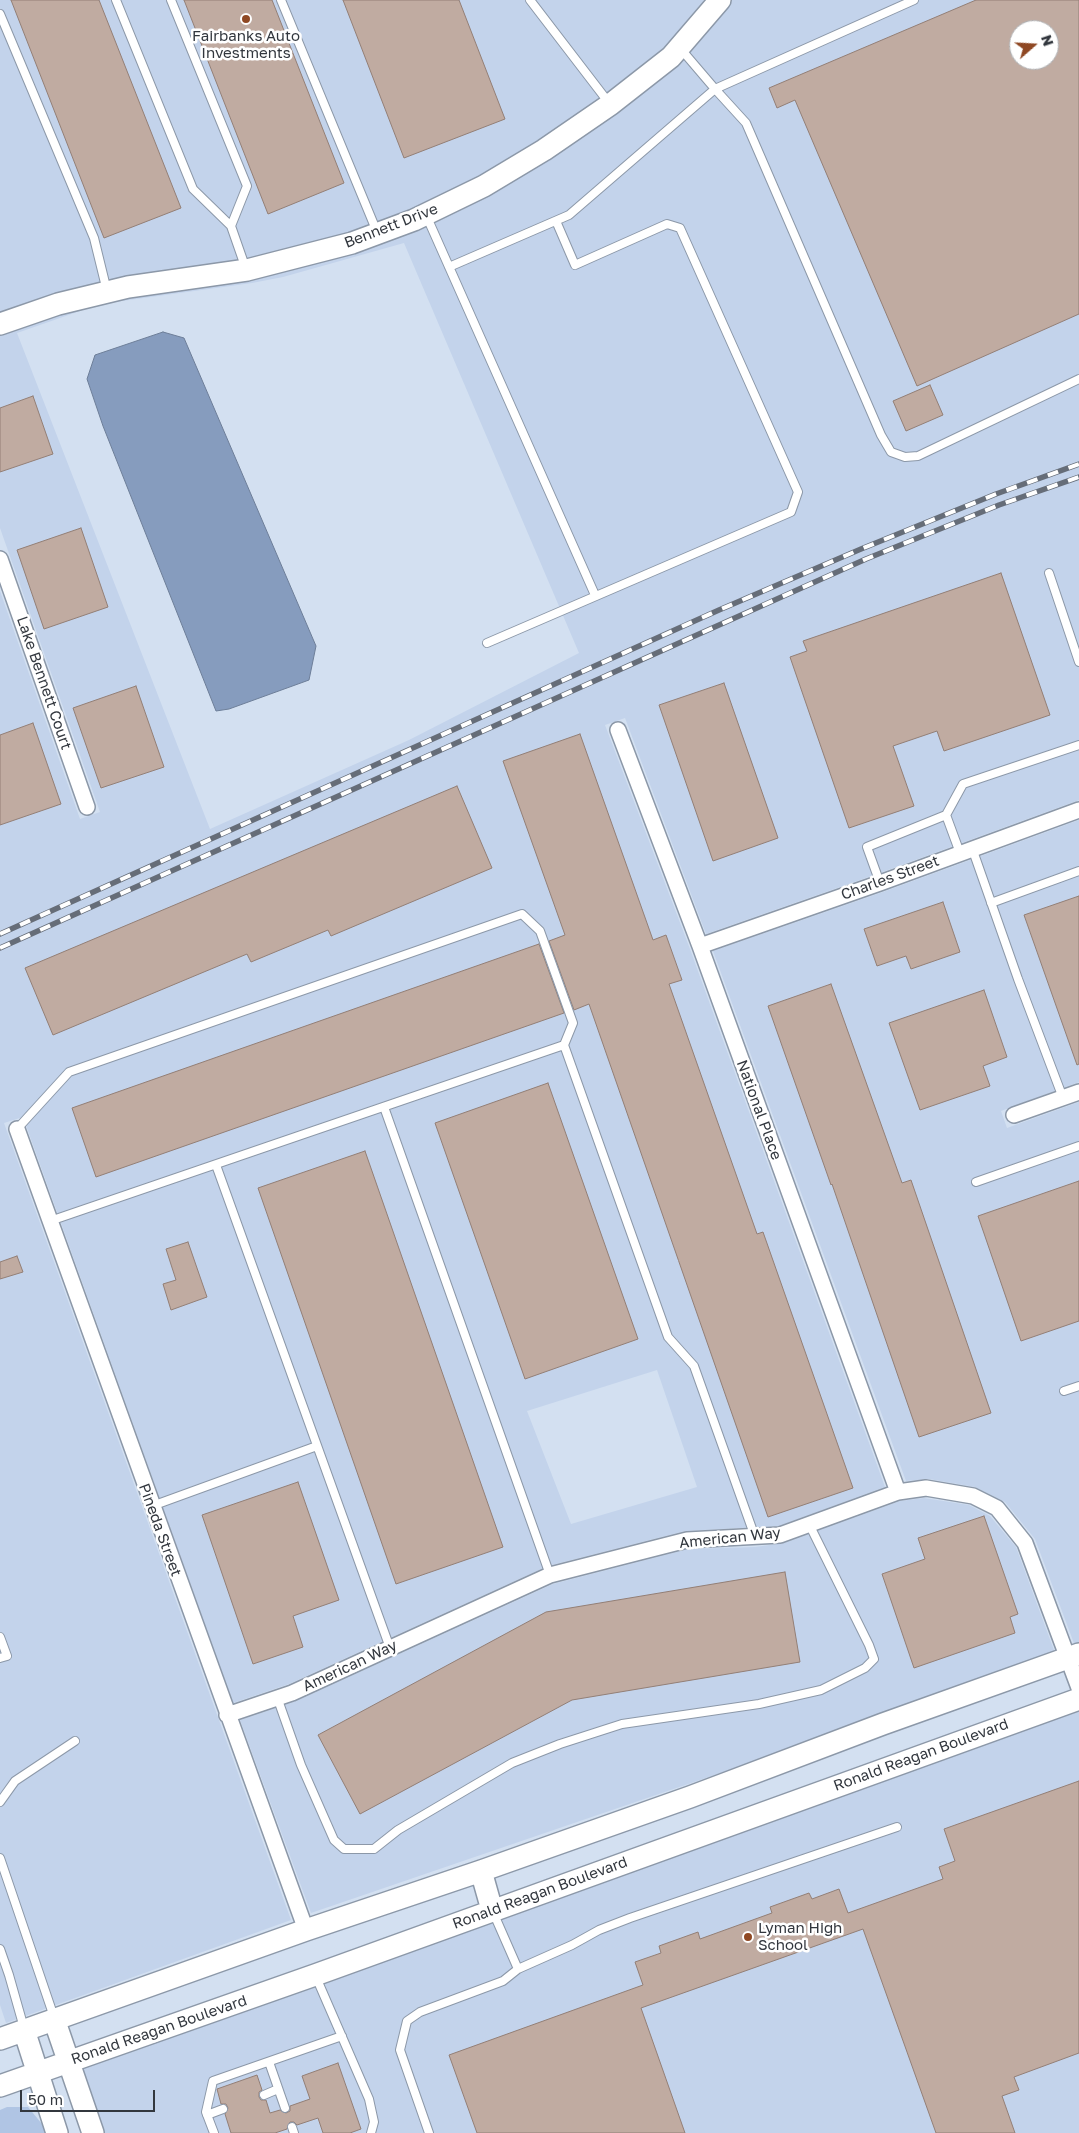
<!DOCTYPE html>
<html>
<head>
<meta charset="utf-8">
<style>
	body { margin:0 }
	#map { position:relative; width:1079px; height:2133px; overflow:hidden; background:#d3e0f1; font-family:"Golos Text",sans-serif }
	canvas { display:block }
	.north { position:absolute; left:1009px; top:20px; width:50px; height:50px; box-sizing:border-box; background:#fff; border:1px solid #adafb2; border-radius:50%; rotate:71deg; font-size:14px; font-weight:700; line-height:20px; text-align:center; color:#32373e }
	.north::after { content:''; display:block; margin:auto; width:18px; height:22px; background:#8f4823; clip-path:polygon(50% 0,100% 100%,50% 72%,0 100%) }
	.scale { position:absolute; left:20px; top:2090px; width:135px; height:22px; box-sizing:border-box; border:2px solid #32373e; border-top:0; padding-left:6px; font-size:15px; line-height:18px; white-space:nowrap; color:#32373e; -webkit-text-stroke:4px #fff; paint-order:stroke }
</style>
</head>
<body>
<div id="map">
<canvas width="1079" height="2133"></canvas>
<div class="north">N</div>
<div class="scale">50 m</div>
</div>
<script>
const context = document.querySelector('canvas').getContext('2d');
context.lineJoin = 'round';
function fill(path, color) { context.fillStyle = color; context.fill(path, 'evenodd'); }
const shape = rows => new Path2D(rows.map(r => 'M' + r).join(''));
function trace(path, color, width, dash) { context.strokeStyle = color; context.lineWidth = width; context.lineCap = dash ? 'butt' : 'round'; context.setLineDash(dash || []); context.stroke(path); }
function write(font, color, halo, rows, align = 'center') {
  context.font = font + ' "Golos Text",sans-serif'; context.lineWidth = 5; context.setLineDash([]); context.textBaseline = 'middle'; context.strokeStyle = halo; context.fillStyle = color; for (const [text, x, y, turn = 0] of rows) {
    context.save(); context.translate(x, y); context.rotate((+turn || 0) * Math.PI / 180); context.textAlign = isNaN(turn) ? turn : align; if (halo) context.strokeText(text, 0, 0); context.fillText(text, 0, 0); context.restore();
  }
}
const built = shape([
	[0,0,708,0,664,51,612,92,538,143,480,178,410,212,349,235,245,261,0,315],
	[732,0,1079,0,1079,800,877,874,706,934,625,718,605,725,690,949,885,1487,779,1526,685,1531,548,1566,289,1684,233,1703,23,1117,4,1123,291,1920,6,2023,0,2005,0,591,80,819,100,812,0,528,0,334,61,313,129,296,354,252,677,64,713,25],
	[1019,30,1049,30,1049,60,1019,60],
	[404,243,579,653,409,740,210,829,17,333,100,304,252,283,283,277],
	[657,1370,697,1487,571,1524,527,1411],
	[1079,820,1079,1082,1001,1111,1007,1128,1079,1102,1079,1645,1075,1646,1035,1539,1005,1502,975,1487,929,1479,906,1481,713,951,883,892],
	[924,1498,969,1505,990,1516,1016,1547,1055,1653,808,1743,311,1913,240,1720,296,1701,553,1584,688,1549,755,1547,784,1543,900,1501],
	[1079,1699,1079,2133,93,2133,69,2062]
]);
const green = shape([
	[7,2107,28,2107,42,2124,45,2133,0,2133,0,2110]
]);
const water = shape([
	[163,332,184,338,316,646,309,680,229,709,216,711,103,426,87,379,95,355,163,332]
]);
const building = shape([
	[11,0,99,0,181,208,104,238,11,0],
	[184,0,272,0,344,183,268,214,184,0],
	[343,0,459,0,505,119,404,158,343,0],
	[976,0,1079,0,1079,314,917,386,795,100,777,108,769,88,976,0],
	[1019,30,1049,30,1049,60,1019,60,1019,30],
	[930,385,943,415,906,431,893,401,930,385],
	[33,396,53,454,0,472,0,408,33,396],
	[81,528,108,607,44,629,17,550,81,528],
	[1001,573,1050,715,944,751,937,731,893,746,914,806,849,828,790,657,807,651,803,641,1001,573],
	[724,683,778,838,713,861,659,705,724,683],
	[136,686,164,767,101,788,73,708,136,686],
	[33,723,61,804,0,825,0,735,33,723],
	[580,734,653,940,666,935,682,980,669,984,757,1234,763,1232,853,1488,768,1517,589,1004,574,1010,549,941,565,935,503,761,580,734],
	[457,786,492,868,331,936,328,930,251,962,247,954,53,1035,25,968,457,786],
	[1079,896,1079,1064,1077,1065,1024,915,1079,896],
	[943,902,960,952,911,969,906,956,877,966,864,929,943,902],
	[539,944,564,1013,96,1177,72,1108,539,944],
	[831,984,902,1183,911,1180,991,1413,919,1437,832,1184,831,1185,768,1006,831,984],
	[984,990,1007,1057,983,1066,990,1086,920,1110,889,1023,984,990],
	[548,1083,638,1339,525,1379,435,1123,548,1083],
	[365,1151,503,1547,396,1584,258,1188,365,1151],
	[1079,1181,1079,1321,1021,1341,978,1216,1079,1181],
	[188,1242,207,1297,171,1310,163,1284,176,1280,166,1249,188,1242],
	[17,1256,23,1272,0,1279,0,1262,17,1256],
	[298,1482,339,1600,293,1616,303,1647,253,1664,202,1515,298,1482],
	[984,1516,1018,1614,1010,1617,1015,1633,914,1668,882,1574,925,1559,918,1538,984,1516],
	[785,1572,800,1662,572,1700,360,1814,318,1735,546,1612,785,1572],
	[1079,1781,1079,2053,1014,2077,1019,2090,1002,2096,1015,2133,936,2133,863,1929,641,2008,685,2133,477,2133,449,2055,643,1985,635,1962,661,1953,659,1946,698,1932,700,1939,772,1913,770,1907,809,1893,812,1899,839,1889,848,1913,943,1879,939,1867,955,1861,944,1829,1079,1781],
	[338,2063,361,2129,350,2133,323,2133,318,2118,297,2125,294,2122,290,2122,287,2129,275,2133,231,2133,225,2114,228,2108,226,2104,221,2104,217,2089,257,2075,262,2090,259,2092,259,2097,261,2100,266,2100,270,2113,280,2110,286,2113,290,2111,290,2106,310,2099,302,2076,338,2063]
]);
const lane = shape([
	[116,0,193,189,231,226,247,186,171,0],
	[281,0,377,232],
	[530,0,609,103],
	[914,0,715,89,746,123,881,435,891,452,905,457,918,456,1079,379],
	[0,14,94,238,107,291],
	[426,215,595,595],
	[231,226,246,269],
	[449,267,569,215,715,89,680,48],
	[1049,573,1079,662],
	[487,643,791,512,798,492,680,228,667,224,575,265,556,221],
	[946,815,960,853],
	[972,848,1018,979,1063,1098],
	[880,883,867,847,946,815,963,784,1079,745],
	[991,903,1079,871],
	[564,1045,668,1337,694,1366,755,1537],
	[384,1107,550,1575],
	[17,1129,69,1072,522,914,540,931,573,1023,564,1045,50,1221],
	[216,1165,390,1648],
	[976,1182,1079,1146],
	[1064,1391,1079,1386],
	[152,1506,317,1446],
	[0,1637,7,1656,0,1658],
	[277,1697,301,1765,334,1840,344,1849,374,1849,398,1830,512,1763,560,1744,622,1724,759,1704,821,1690,865,1668,874,1659,869,1645,809,1524],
	[0,1802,15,1781,75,1741],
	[0,1858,54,2017],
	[493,1912,518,1969],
	[0,1949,9,1975,24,2028],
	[316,1977,369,2099,374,2122,371,2133],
	[269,2062,285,2108],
	[264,2095,278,2089],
	[207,2115,223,2109],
	[292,2127,294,2133],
	[214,2133,206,2112,213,2081,342,2036],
	[429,2133,400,2050,407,2021,420,2012,503,1981,518,1969,572,1945,599,1930,630,1918,897,1827]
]);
const street = shape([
	[0,559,87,807],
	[618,730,700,946,898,1492],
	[700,946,880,883,1079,810],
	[1014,1115,1079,1092],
	[17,1129,306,1930],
	[227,1715,292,1693,550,1575,687,1540,780,1535,898,1492,926,1488,973,1496,997,1508,1025,1543,1079,1688]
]);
const secondary = shape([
	[0,324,58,304,128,287,247,270,352,243,414,220,484,186,544,150,611,104,671,57,720,0],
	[481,1871,492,1910],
	[54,2019,93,2133],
	[24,2030,57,2133],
	[0,2039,306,1930,481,1871,690,1797,883,1724,1079,1654],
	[0,2086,315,1975,1079,1699]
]);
const rail = shape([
	[0,934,719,610,861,549,996,494,1079,464],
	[0,948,866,559,999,505,1079,477]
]);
const markers = [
	[246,19,5,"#8f4823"],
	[748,1937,5,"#8f4823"]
];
const poiNames = [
	["Fairbanks Auto",246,36],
	["Investments",246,53],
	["Lyman High",758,1928,"left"],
	["School",758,1945,"left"]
];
const streetNames = [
	["Bennett Drive",391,226,-21],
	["Lake Bennett Court",44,683,71],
	["Charles Street",890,878,-20],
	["National Place",759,1110,70],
	["Pineda Street",160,1530,70],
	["American Way",730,1538,-6],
	["American Way",350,1666,-25],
	["Ronald Reagan Boulevard",921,1755,-20],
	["Ronald Reagan Boulevard",540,1893,-20],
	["Ronald Reagan Boulevard",159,2030,-19]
];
fill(built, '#c3d3eb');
fill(green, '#b0c5e4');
fill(water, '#869cbe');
trace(water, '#6d7e98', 1);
fill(building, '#c0aba1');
trace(building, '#937f76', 1);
trace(lane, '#8c98a8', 10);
trace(street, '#8c98a8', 18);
trace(secondary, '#8c98a8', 24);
trace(lane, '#fff', 8);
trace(street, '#fff', 15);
trace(secondary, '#fff', 21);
trace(rail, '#666d78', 5.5);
trace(rail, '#fff', 4, [11]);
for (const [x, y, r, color] of markers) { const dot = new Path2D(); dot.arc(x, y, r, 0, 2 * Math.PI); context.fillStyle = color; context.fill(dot); trace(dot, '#fff', 2); }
write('15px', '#32373e', '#fff', poiNames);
write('15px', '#32373e', '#fff', streetNames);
</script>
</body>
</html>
